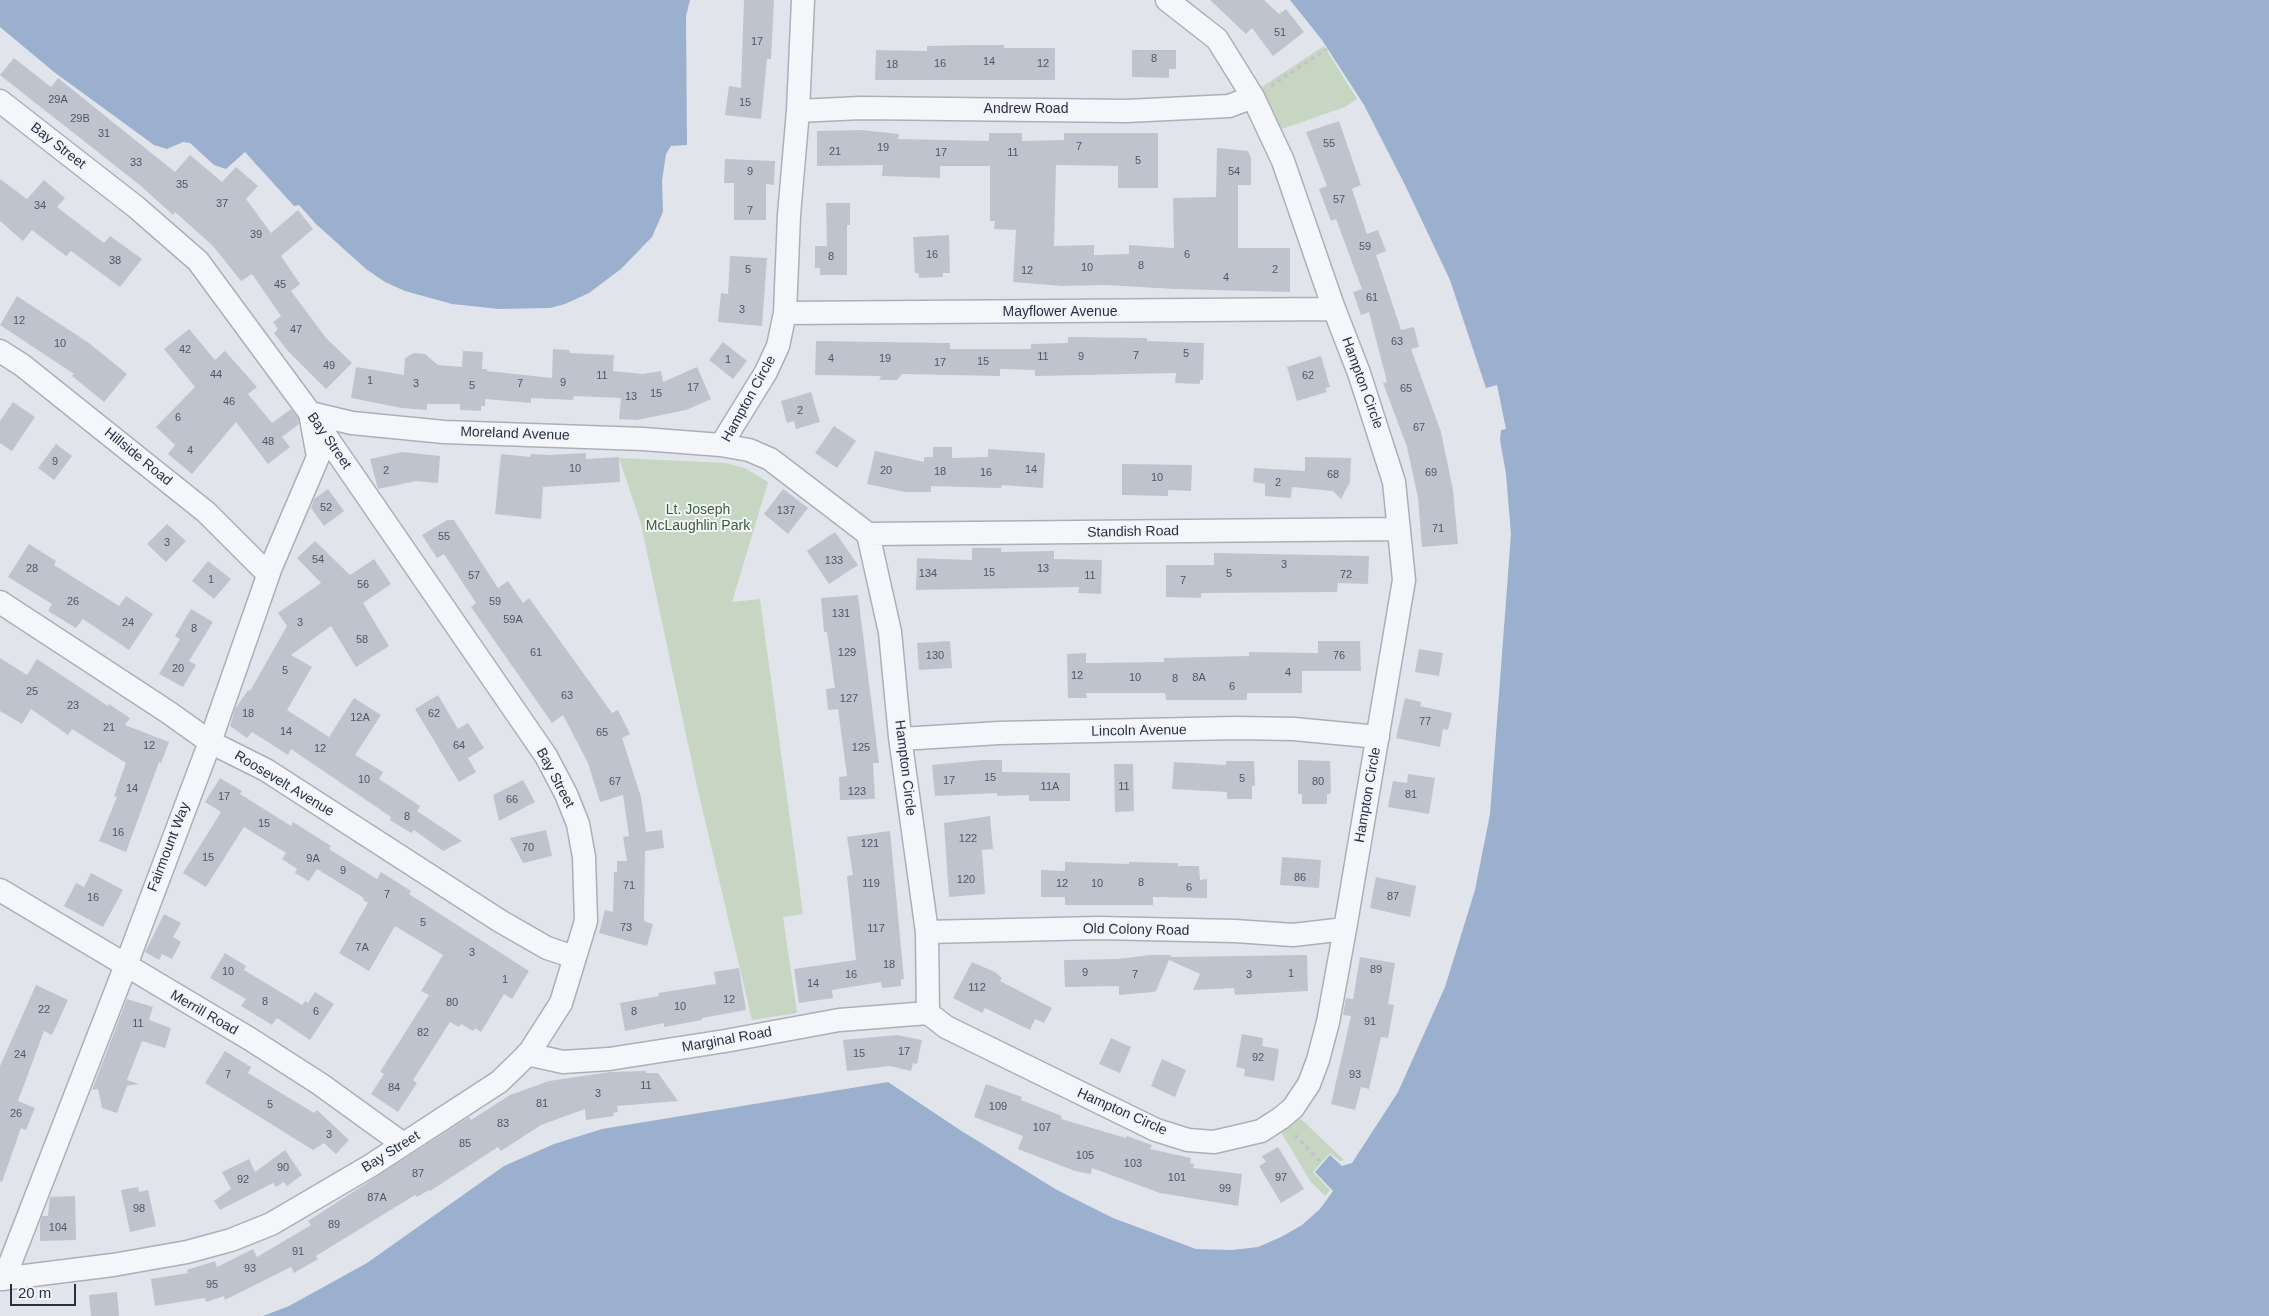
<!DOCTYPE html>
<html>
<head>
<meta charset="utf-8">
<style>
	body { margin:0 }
	#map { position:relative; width:2269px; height:1316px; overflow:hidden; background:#e1e5eb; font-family:Arial,sans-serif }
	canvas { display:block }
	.scale { position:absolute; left:10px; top:1284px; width:66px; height:22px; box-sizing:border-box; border:2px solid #283144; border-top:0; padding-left:6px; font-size:15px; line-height:18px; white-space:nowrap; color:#283144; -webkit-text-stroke:4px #f1f4f8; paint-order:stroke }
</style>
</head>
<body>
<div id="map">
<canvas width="2269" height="1316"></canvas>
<div class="scale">20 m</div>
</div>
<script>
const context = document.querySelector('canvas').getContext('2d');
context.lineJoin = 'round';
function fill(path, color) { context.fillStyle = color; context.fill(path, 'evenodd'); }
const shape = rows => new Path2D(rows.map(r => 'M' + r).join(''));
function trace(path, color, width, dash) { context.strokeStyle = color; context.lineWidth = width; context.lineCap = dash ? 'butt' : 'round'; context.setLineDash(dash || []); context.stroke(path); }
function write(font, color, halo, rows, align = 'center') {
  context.font = font + ' Arial,sans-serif'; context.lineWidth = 4; context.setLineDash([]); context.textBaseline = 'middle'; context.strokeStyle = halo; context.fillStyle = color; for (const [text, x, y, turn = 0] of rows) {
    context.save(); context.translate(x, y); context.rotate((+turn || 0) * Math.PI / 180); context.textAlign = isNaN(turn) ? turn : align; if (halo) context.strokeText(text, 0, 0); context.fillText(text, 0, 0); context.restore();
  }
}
const green = shape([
	[1324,46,1357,99,1345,107,1282,129,1260,88],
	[619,458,725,463,745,468,768,482,732,602,760,599,803,914,783,917,797,1013,752,1020,697,786,641,524],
	[1300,1118,1344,1160,1340,1161,1330,1153,1313,1172,1330,1190,1325,1196,1310,1181,1281,1132]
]);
const water = shape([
	[0,0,690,0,686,16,687,145,671,146,666,154,662,181,663,212,652,237,621,269,589,293,565,304,550,308,499,309,452,304,405,291,385,282,366,269,316,224,299,205,294,206,245,152,226,169,214,165,190,143,183,142,167,149,154,145,54,72,0,27],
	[1290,0,2269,0,2269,1316,263,1316,289,1306,367,1263,504,1166,554,1144,602,1129,888,1082,960,1130,1057,1190,1113,1218,1196,1249,1232,1250,1258,1247,1281,1237,1302,1225,1320,1209,1333,1191,1315,1172,1330,1155,1342,1166,1352,1163,1398,1092,1445,987,1475,890,1490,814,1511,534,1506,474,1500,440,1501,430,1506,429,1497,385,1486,388,1450,280,1405,185,1364,105,1322,40]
]);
const building = shape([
	[744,0,774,0,771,59,767,59,761,119,725,115,729,86,741,88],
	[1210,0,1264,0,1279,14,1286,9,1304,32,1273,56,1252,28,1246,34],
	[975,45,1004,45,1004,48,1055,48,1055,80,875,80,876,50,927,51,927,46],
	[1132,50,1176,50,1176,69,1169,69,1169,78,1132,77],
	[14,58,51,87,58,78,175,172,190,155,222,182,236,167,258,186,246,199,271,233,298,210,313,229,281,256,300,284,291,291,326,338,352,363,326,389,287,350,274,333,278,329,273,322,281,316,252,274,241,281,213,246,175,212,173,215,141,186,0,75],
	[1339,121,1361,185,1352,189,1367,234,1378,230,1386,251,1376,255,1401,330,1414,327,1419,347,1411,349,1441,432,1453,490,1458,544,1422,547,1418,498,1407,447,1383,383,1387,382,1369,312,1361,315,1353,292,1362,289,1336,219,1331,221,1319,189,1327,186,1306,132],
	[861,130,899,134,898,139,989,141,989,133,1022,133,1022,141,1064,140,1064,133,1158,133,1158,188,1118,188,1118,166,1056,165,1054,246,1094,245,1094,255,1129,254,1129,245,1174,248,1173,198,1216,197,1217,148,1248,151,1251,158,1251,185,1238,185,1238,248,1290,248,1290,292,1175,289,1105,285,1062,286,1013,282,1016,230,994,229,995,221,990,221,990,166,940,166,940,178,882,176,883,165,817,166,817,131],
	[725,159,775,161,774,185,766,184,766,220,734,220,734,183,724,183],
	[0,179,27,199,44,180,65,198,57,207,104,243,110,236,142,259,120,287,71,251,66,256,32,230,23,241,0,221],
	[826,203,850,203,850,225,847,225,847,275,820,275,820,268,815,268,815,246,827,246],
	[949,235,950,273,943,273,943,277,919,278,918,273,915,273,913,237],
	[730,256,767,258,762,326,718,322,721,293,728,294],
	[17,296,89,343,127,374,104,402,72,376,74,374,0,325],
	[189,329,215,360,225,351,257,387,248,394,272,423,291,409,298,418,299,424,282,437,290,447,268,464,236,422,192,474,168,454,175,445,156,427,195,387,164,349],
	[1068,337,1147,338,1147,341,1204,343,1203,380,1200,380,1200,384,1175,383,1176,373,1035,376,1035,370,1000,369,1000,376,902,374,897,380,879,380,881,376,815,375,816,341,950,343,950,349,1031,349,1031,344,1068,343],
	[723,342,747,361,733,379,709,360],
	[553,349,569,350,570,353,614,355,613,371,643,374,661,371,663,382,697,367,711,399,686,410,637,420,619,419,621,398,574,396,573,400,531,398,531,403,485,399,485,406,481,406,481,411,460,410,460,404,427,404,427,410,402,408,351,398,356,367,404,375,405,358,414,353,425,354,438,365,462,367,463,351,483,352,482,369,487,369,487,371,552,378],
	[1321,356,1330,387,1325,388,1327,392,1297,401,1287,367],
	[811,392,820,422,796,429,794,421,787,423,781,401],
	[13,402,35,417,12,451,0,443,0,421],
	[834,426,856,441,837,468,815,453],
	[56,444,72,456,54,480,38,468],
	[933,447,952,447,952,458,988,457,988,449,1045,453,1043,488,1002,485,1001,488,931,486,931,492,905,492,867,484,875,451,924,462,924,457,933,457],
	[402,452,440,456,438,483,416,481,378,489,370,459],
	[586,453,586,459,619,457,620,482,543,487,541,519,495,514,501,454,530,457,531,454,549,455],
	[1305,457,1351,458,1350,482,1341,499,1333,491,1292,487,1291,498,1265,496,1265,484,1253,482,1254,468,1305,471],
	[1122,464,1192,465,1191,491,1168,490,1168,496,1122,495],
	[328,489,344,511,324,526,311,508,314,499],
	[783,489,808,508,788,534,764,514],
	[447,520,454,520,498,588,508,581,523,603,529,598,612,713,618,710,630,734,622,738,641,797,646,832,662,830,664,848,645,851,644,921,653,924,647,946,599,933,605,910,613,912,614,872,617,872,617,861,627,861,623,837,629,836,623,795,600,802,588,763,563,715,552,723,471,607,476,603,444,554,437,558,422,535],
	[167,524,186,541,166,562,147,544],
	[835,532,858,565,829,584,807,551],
	[315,541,350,575,374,559,391,584,363,603,389,646,356,667,331,626,291,655,312,667,287,710,329,737,354,698,381,715,355,755,383,772,379,779,420,806,417,811,462,841,443,851,414,830,411,833,390,820,391,817,291,749,288,755,252,732,247,738,230,726,235,709,248,690,250,691,287,626,278,613,321,583,297,558],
	[29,544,56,561,54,565,119,606,126,596,153,614,129,650,83,619,76,628,48,611,52,604,8,577],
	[972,548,1001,548,1001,552,1054,551,1054,559,1102,560,1101,594,1078,593,1079,587,916,590,917,558,972,560],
	[1214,553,1369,556,1368,584,1338,583,1337,592,1201,593,1201,598,1166,597,1166,565,1214,565],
	[208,561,231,579,214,599,192,581],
	[858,595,879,763,873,763,875,799,840,800,839,777,847,776,838,709,828,710,826,689,835,688,827,632,824,632,821,598],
	[191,609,213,622,189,661,196,665,183,687,159,674,180,639,175,636],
	[950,641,952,668,919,670,917,643],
	[1318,641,1360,641,1361,671,1302,671,1302,693,1247,693,1247,700,1166,700,1165,693,1086,693,1087,698,1068,698,1067,654,1086,653,1086,663,1164,662,1164,658,1249,656,1249,652,1318,653],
	[1419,649,1443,653,1439,676,1415,672],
	[0,658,27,675,37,659,108,706,109,704,130,718,125,725,169,742,161,763,159,762,126,852,99,841,117,797,114,796,126,763,72,729,68,735,31,709,22,724,0,711],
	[438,695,458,729,468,723,484,748,468,758,476,772,459,782,415,709],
	[1405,698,1421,702,1420,706,1452,713,1448,730,1443,729,1440,747,1396,738],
	[983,760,1002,760,1002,772,1070,773,1070,801,1029,801,1029,795,997,796,997,793,935,796,932,765],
	[1298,760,1330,761,1331,790,1330,794,1327,794,1327,804,1302,804,1302,794,1298,794],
	[1226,761,1254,761,1255,786,1252,786,1252,799,1227,799,1227,792,1172,789,1174,762,1226,765],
	[1114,764,1133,764,1134,811,1115,812],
	[1408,774,1435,778,1429,814,1388,807,1393,781,1407,783],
	[220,778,242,791,240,794,291,826,293,822,331,846,329,849,377,879,381,872,411,891,409,894,529,971,512,999,504,994,481,1032,475,1028,473,1031,461,1024,459,1027,450,1022,413,1080,417,1083,398,1112,371,1094,384,1074,380,1072,429,995,421,991,443,955,395,926,369,971,339,953,368,903,363,900,364,898,317,869,309,881,295,873,297,869,282,859,286,853,244,827,206,887,183,873,221,812,205,802],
	[523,780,535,802,499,821,493,795],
	[990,816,993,849,982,850,985,894,949,897,944,823],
	[546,830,552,856,523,863,510,838],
	[890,831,904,979,901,979,901,986,882,988,881,982,832,990,833,998,799,1003,794,969,856,960,847,876,853,875,847,837],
	[1282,857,1321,860,1319,888,1280,885],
	[1065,862,1129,864,1129,862,1178,863,1178,866,1199,866,1200,880,1207,879,1207,898,1153,897,1153,905,1065,905,1065,897,1041,897,1041,870,1065,871],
	[91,873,123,890,103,927,64,906,76,883,84,887],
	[1376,877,1416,886,1410,917,1370,908],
	[164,914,181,923,173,937,181,942,172,959,162,954,159,960,145,952],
	[225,953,246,966,244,970,302,1005,305,1001,308,1003,315,992,334,1004,310,1040,277,1018,272,1025,241,1006,246,999,210,978],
	[1151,955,1171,955,1171,957,1307,955,1308,991,1235,995,1234,988,1193,990,1200,974,1169,960,1156,991,1153,992,1119,995,1119,986,1065,987,1064,960,1117,959],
	[1360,957,1395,963,1388,1004,1394,1005,1388,1038,1381,1037,1369,1089,1361,1087,1355,1110,1331,1104,1351,1016,1343,1015,1346,998,1353,999],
	[972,962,995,972,1002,978,1000,981,1052,1008,1044,1023,1035,1019,1030,1030,985,1008,982,1013,953,998],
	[739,968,746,1010,702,1018,702,1020,664,1027,664,1023,625,1031,620,1003,659,996,658,993,716,984,714,972],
	[36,985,68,1000,52,1035,44,1031,18,1101,35,1108,26,1130,21,1128,2,1182,0,1181,0,1066],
	[127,999,153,1007,149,1020,171,1028,165,1048,142,1041,127,1080,139,1084,127,1086,117,1113,102,1108,98,1089,92,1090],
	[1242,1034,1263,1038,1262,1046,1279,1049,1274,1081,1244,1076,1245,1069,1236,1067],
	[897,1035,922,1040,917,1064,913,1063,911,1071,890,1066,847,1071,843,1040],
	[1111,1038,1131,1047,1120,1073,1099,1064],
	[225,1051,251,1067,248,1073,314,1113,317,1110,349,1140,336,1154,324,1143,313,1150,205,1083],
	[1162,1059,1186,1070,1175,1097,1151,1086],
	[646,1071,646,1073,658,1073,678,1101,617,1106,618,1112,613,1113,614,1116,586,1120,585,1109,541,1125,501,1151,498,1147,430,1191,429,1190,417,1197,415,1195,316,1256,318,1259,294,1273,291,1267,225,1300,224,1296,206,1302,205,1298,155,1306,151,1279,188,1273,187,1270,215,1261,217,1267,253,1249,257,1257,311,1225,308,1221,469,1117,471,1120,510,1095,549,1081,610,1072],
	[986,1084,1022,1097,1021,1100,1062,1116,1061,1119,1126,1138,1127,1136,1152,1145,1150,1149,1191,1158,1190,1163,1194,1164,1193,1168,1242,1174,1238,1206,1160,1193,1092,1168,1091,1174,1075,1171,1018,1149,1023,1136,974,1117],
	[1278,1147,1304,1189,1281,1203,1259,1166,1266,1162,1262,1156],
	[285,1150,302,1175,287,1186,284,1182,276,1187,273,1183,220,1210,214,1201,231,1189,222,1172,249,1159,255,1172],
	[138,1187,139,1192,148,1190,156,1226,130,1232,121,1190],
	[75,1196,76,1240,40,1241,40,1223,42,1216,48,1216,50,1197],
	[117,1292,119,1316,91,1316,89,1295]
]);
const path = shape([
	[1271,86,1327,49],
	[1295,1135,1322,1163]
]);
const minor = shape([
	[803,0,798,111,789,215,785,313,778,346,766,372,721,445,749,450,770,459,868,534,890,632,900,737,927,932,928,1013,946,1027,1156,1130,1188,1140,1214,1142,1261,1131,1281,1118,1293,1108,1309,1084,1318,1060,1328,1022,1345,929,1404,580,1394,482,1359,373,1333,306,1283,161,1253,97,1217,39,1167,0],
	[0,101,136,207,198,261,310,413,546,756,566,794,578,824,584,857,586,921,561,1003,529,1053,499,1082,370,1166,271,1224,231,1240,187,1252,113,1265,0,1279],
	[798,111,861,108,1127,111,1229,106,1253,97],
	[785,313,1334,309],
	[0,351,22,365,206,512,268,574],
	[868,534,1399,529],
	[0,602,168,712,210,742,266,770,500,921,547,948,574,957],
	[901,739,999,733,1236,728,1294,729,1378,737],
	[0,890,250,1039,320,1084,403,1144],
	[927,932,1098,928,1235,931,1293,935,1345,929],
	[527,1054,563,1062,609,1059,725,1041,839,1020,928,1013],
	[4,1279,126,965,210,742,271,567,318,457,310,413,352,423,444,432,643,439,721,445]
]);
const numberNames = [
	["51",1280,33],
	["17",757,42],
	["8",1154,59],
	["14",989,62],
	["16",940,64],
	["12",1043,64],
	["18",892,65],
	["29A",58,100],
	["15",745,103],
	["29B",80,119],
	["31",104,134],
	["55",1329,144],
	["7",1079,147],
	["19",883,148],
	["21",835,152],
	["17",941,153],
	["11",1013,153],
	["5",1138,161],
	["33",136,163],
	["9",750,172],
	["54",1234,172],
	["35",182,185],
	["57",1339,200],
	["37",222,204],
	["34",40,206],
	["7",750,211],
	["39",256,235],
	["59",1365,247],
	["16",932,255],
	["6",1187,255],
	["8",831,257],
	["38",115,261],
	["8",1141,266],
	["10",1087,268],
	["5",748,270],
	["2",1275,270],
	["12",1027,271],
	["4",1226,278],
	["45",280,285],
	["61",1372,298],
	["3",742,310],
	["12",19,321],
	["47",296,330],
	["63",1397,342],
	["10",60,344],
	["42",185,350],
	["5",1186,354],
	["7",1136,356],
	["11",1043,357],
	["9",1081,357],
	["4",831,359],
	["19",885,359],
	["1",728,360],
	["15",983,362],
	["17",940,363],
	["49",329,366],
	["44",216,375],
	["11",602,376],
	["62",1308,376],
	["1",370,381],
	["9",563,383],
	["3",416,384],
	["7",520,384],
	["5",472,386],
	["17",693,388],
	["65",1406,389],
	["15",656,394],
	["13",631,397],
	["46",229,402],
	["2",800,411],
	["6",178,418],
	["67",1419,428],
	["48",268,442],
	["4",190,451],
	["9",55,462],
	["10",575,469],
	["14",1031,470],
	["2",386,471],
	["20",886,471],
	["18",940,472],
	["16",986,473],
	["69",1431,473],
	["68",1333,475],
	["10",1157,478],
	["2",1278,483],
	["52",326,508],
	["137",786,511],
	["71",1438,529],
	["55",444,537],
	["3",167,543],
	["54",318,560],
	["133",834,561],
	["3",1284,565],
	["28",32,569],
	["13",1043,569],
	["15",989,573],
	["134",928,574],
	["5",1229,574],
	["72",1346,575],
	["57",474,576],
	["11",1090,576],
	["1",211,580],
	["7",1183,581],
	["56",363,585],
	["26",73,602],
	["59",495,602],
	["131",841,614],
	["59A",513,620],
	["24",128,623],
	["3",300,623],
	["8",194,629],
	["58",362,640],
	["61",536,653],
	["129",847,653],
	["130",935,656],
	["76",1339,656],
	["20",178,669],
	["5",285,671],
	["4",1288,673],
	["12",1077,676],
	["10",1135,678],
	["8A",1199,678],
	["8",1175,679],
	["6",1232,687],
	["25",32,692],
	["63",567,696],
	["127",849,699],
	["23",73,706],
	["18",248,714],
	["62",434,714],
	["12A",360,718],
	["77",1425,722],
	["21",109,728],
	["14",286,732],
	["65",602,733],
	["12",149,746],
	["64",459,746],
	["125",861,748],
	["12",320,749],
	["15",990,778],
	["5",1242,779],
	["10",364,780],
	["17",949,781],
	["67",615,782],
	["80",1318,782],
	["11A",1050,787],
	["11",1124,787],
	["14",132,789],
	["123",857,792],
	["81",1411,795],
	["17",224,797],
	["66",512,800],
	["8",407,817],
	["15",264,824],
	["16",118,833],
	["122",968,839],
	["121",870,844],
	["70",528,848],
	["15",208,858],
	["9A",313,859],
	["9",343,871],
	["86",1300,878],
	["120",966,880],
	["8",1141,883],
	["119",871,884],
	["12",1062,884],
	["10",1097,884],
	["71",629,886],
	["6",1189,888],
	["7",387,895],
	["87",1393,897],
	["16",93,898],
	["5",423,923],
	["73",626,928],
	["117",876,929],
	["7A",362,948],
	["3",472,953],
	["18",889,965],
	["89",1376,970],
	["10",228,972],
	["9",1085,973],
	["1",1291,974],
	["16",851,975],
	["7",1135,975],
	["3",1249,975],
	["1",505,980],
	["14",813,984],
	["112",977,988],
	["12",729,1000],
	["8",265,1002],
	["80",452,1003],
	["10",680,1007],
	["22",44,1010],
	["6",316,1012],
	["8",634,1012],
	["91",1370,1022],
	["11",138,1024],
	["82",423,1033],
	["17",904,1052],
	["15",859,1054],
	["24",20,1055],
	["92",1258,1058],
	["7",228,1075],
	["93",1355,1075],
	["11",646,1086],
	["84",394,1088],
	["3",598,1094],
	["81",542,1104],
	["5",270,1105],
	["109",998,1107],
	["26",16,1114],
	["83",503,1124],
	["107",1042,1128],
	["3",329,1135],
	["85",465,1144],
	["105",1085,1156],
	["103",1133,1164],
	["90",283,1168],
	["87",418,1174],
	["101",1177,1178],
	["97",1281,1178],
	["92",243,1180],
	["99",1225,1189],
	["87A",377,1198],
	["98",139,1209],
	["89",334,1225],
	["104",58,1228],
	["91",298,1252],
	["93",250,1269],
	["95",212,1285]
];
const streetNames = [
	["Andrew Road",1026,109],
	["Bay Street",58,146,38],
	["Mayflower Avenue",1060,312],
	["Hampton Circle",1362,383,70],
	["Hampton Circle",749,399,-61],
	["Moreland Avenue",515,434,2],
	["Bay Street",329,441,55],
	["Hillside Road",138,457,39],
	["Standish Road",1133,532,-1],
	["Lincoln Avenue",1139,731,-1],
	["Hampton Circle",905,768,83],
	["Bay Street",555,778,62],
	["Roosevelt Avenue",284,784,31],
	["Hampton Circle",1368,795,-80],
	["Fairmount Way",169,847,-69],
	["Old Colony Road",1136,930,1],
	["Merrill Road",204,1013,30],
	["Marginal Road",727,1040,-10],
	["Hampton Circle",1122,1112,24],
	["Bay Street",391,1152,-32]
];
const parkNames = [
	["Lt. Joseph",698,510],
	["McLaughlin Park",698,526]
];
fill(green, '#c6d6c2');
fill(water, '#9ab0ce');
fill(building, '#bec3ce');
trace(minor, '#aaafb9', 25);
trace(path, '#c0c3ca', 3, [4, 4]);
trace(minor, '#f5f6f9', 22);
write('11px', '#4e5666', null, numberNames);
write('14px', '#283144', '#f1f4f8', streetNames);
write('14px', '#3a6134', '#f1f4f8', parkNames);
</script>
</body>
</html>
